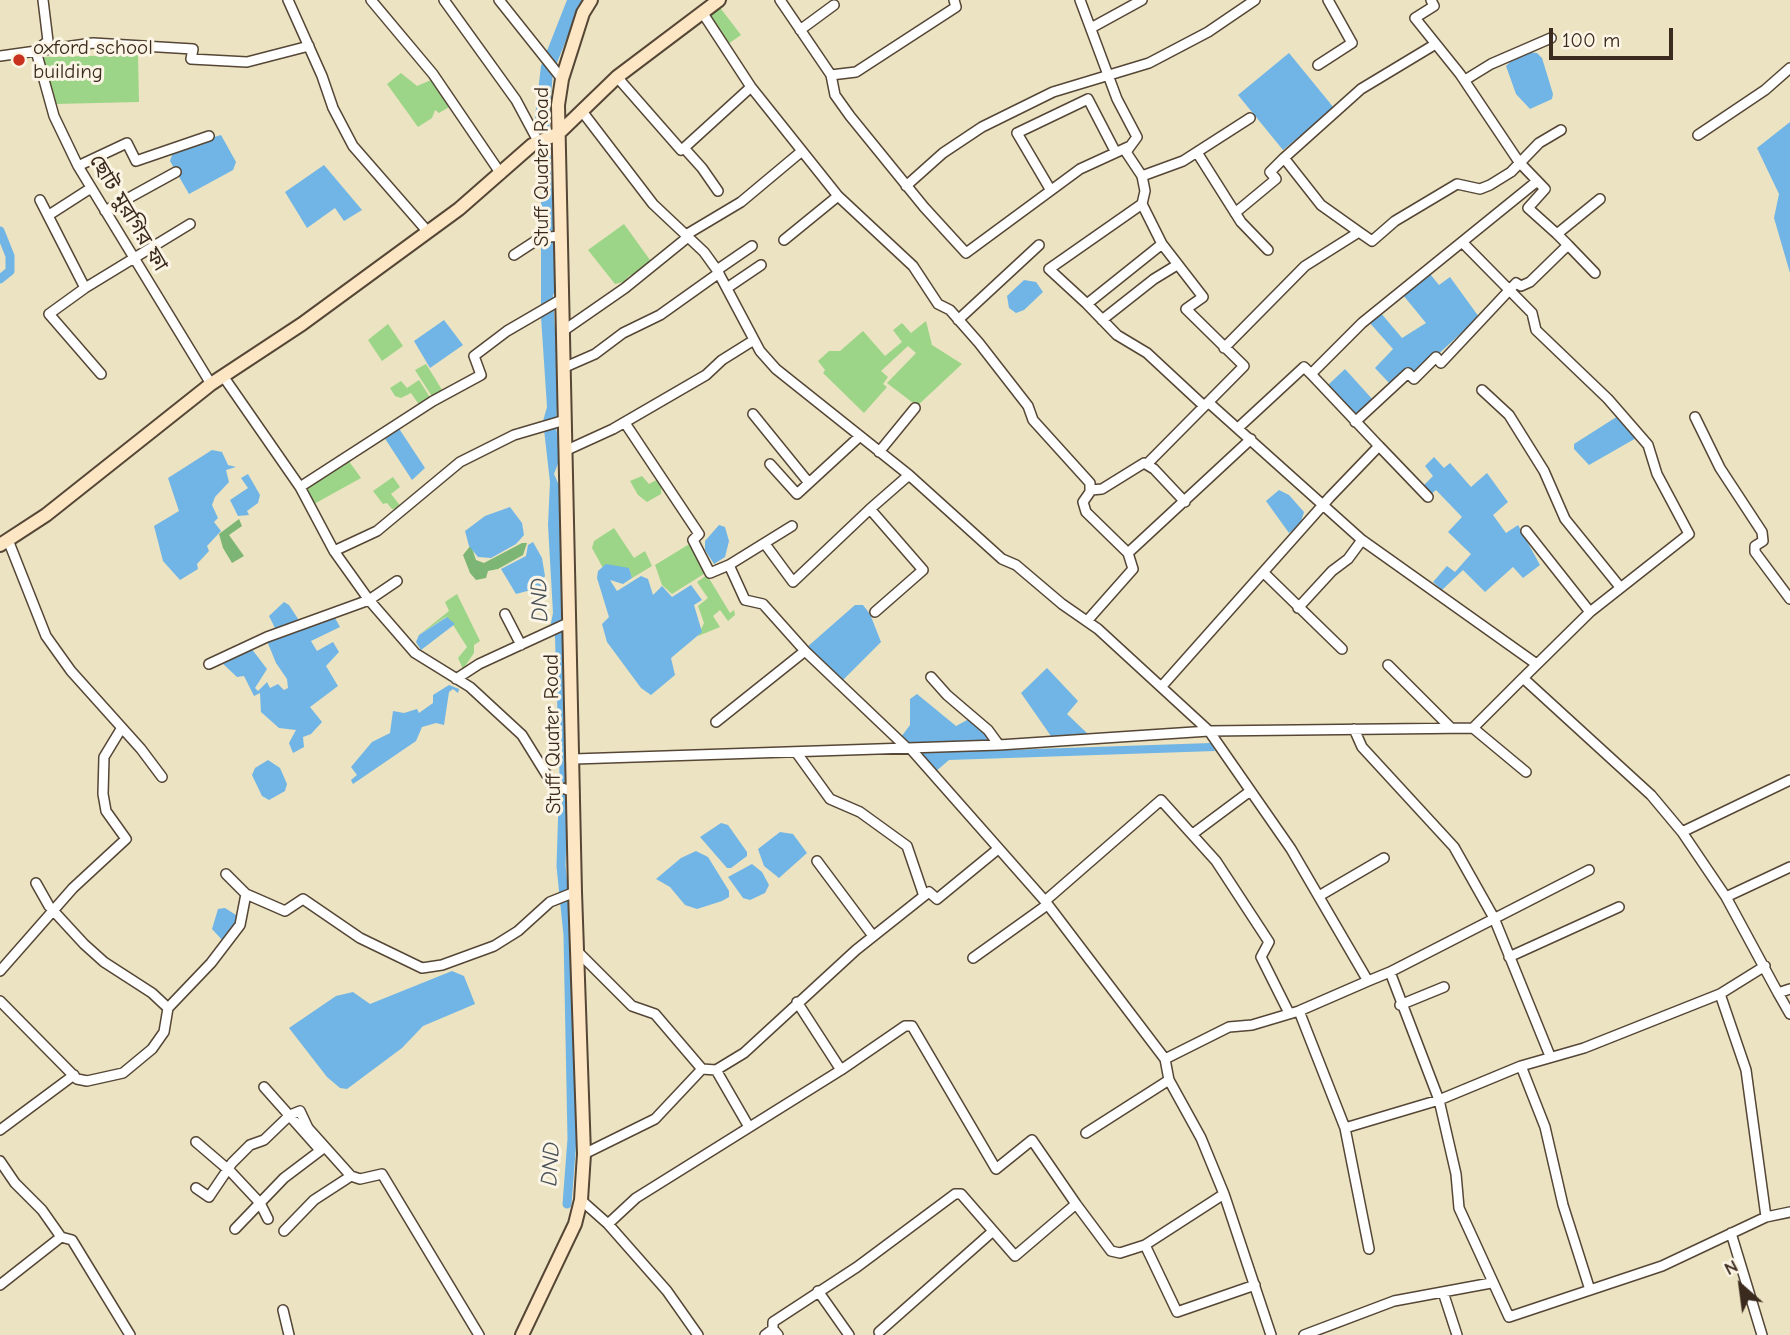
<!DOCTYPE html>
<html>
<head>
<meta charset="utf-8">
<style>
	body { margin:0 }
	#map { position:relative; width:1790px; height:1335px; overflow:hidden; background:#ebe3c1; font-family:"Comic Neue",sans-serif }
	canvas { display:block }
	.north { position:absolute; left:1706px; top:1251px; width:70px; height:70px; -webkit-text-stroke:5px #fcf5e5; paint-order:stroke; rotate:332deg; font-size:19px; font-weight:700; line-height:28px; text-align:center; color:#3b2a1e }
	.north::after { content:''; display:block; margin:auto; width:24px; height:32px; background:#3b2a1e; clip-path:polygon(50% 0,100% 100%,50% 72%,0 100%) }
	.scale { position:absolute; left:1549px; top:28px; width:124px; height:32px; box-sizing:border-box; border:4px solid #3b2a1e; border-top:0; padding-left:9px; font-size:21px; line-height:24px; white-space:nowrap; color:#3b2a1e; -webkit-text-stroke:5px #fcf5e5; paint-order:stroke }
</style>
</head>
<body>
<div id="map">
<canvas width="1790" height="1335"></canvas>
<div class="north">N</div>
<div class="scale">100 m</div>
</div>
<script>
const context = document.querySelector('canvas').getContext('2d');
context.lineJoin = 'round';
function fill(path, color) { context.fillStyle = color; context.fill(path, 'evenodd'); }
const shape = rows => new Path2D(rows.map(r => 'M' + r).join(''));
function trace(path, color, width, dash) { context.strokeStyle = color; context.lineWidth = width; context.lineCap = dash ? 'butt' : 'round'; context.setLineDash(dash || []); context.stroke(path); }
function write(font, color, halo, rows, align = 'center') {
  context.font = font + ' "Comic Neue","Noto Sans Bengali",sans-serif'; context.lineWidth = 6; context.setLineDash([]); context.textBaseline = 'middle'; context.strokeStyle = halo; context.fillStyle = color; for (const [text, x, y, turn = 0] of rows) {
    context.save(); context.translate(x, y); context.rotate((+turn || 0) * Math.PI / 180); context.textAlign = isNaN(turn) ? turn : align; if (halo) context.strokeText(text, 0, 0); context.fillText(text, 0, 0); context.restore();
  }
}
const green = shape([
	[718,5,741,35,728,44,707,15],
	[138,55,139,102,55,104,41,57],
	[401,73,417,86,431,80,449,107,439,113,435,110,432,118,418,127,387,84],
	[624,224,650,260,635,280,630,275,624,282,615,284,588,250],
	[926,321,932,345,962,364,917,406,887,383,916,353,908,346,881,371,888,377,883,384,887,387,864,413,823,373,825,370,818,361,829,351,840,351,863,331,885,356,902,342,893,330,902,323,911,333],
	[388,324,403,346,382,361,368,340],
	[426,364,444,393,433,398,415,370],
	[419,380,431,399,420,406,411,393,401,398,395,396,390,388,401,381,407,388],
	[348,460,361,478,314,504,304,487],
	[642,476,649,484,660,478,662,482,661,494,647,502,638,495,630,481],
	[393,477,400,487,391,494,402,508,392,509,387,503,383,504,373,491],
	[614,528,634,558,645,551,652,566,632,578,629,568,603,568,592,548,594,541],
	[691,543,707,572,672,594,662,585,655,565],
	[707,575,730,613,734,610,735,615,728,621,720,610,713,616,720,627,698,636,704,623,698,606,708,598,697,582],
	[457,594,480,641,474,645,474,653,463,669,458,658,467,647,450,620,446,617,419,635,449,611,445,602]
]);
const forest = shape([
	[239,519,242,526,229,535,244,556,232,563,223,548,219,534],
	[522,543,527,543,523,555,498,569,488,571,486,578,476,580,470,573,463,555,471,545,476,560,484,563]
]);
const water = shape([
	[567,0,582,0,553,73,549,116,556,291,553,295,558,383,556,428,561,456,554,474,561,490,563,597,562,623,550,628,553,613,548,525,550,482,543,421,547,407,541,317,541,135,535,117,541,66],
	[1527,52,1537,53,1542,58,1553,94,1552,99,1530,109,1516,94,1506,66,1512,60],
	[1289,53,1334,108,1283,150,1238,95],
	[1790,122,1790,273,1774,218,1779,194,1757,148],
	[221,135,236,162,233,170,189,194,170,161,174,149],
	[324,165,362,210,344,221,335,208,307,228,285,192],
	[1430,274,1439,285,1450,277,1479,317,1414,376,1391,385,1375,368,1393,349,1369,322,1380,312,1402,338,1426,323,1403,295],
	[1024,280,1036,282,1043,292,1024,310,1016,313,1009,308,1007,296],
	[444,320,463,345,430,368,414,341],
	[1345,369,1374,401,1357,417,1328,385],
	[1618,416,1638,437,1589,465,1574,449,1574,444],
	[398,427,425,468,412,480,384,437],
	[212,450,222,452,228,465,236,467,226,470,229,482,215,497,212,505,218,518,214,522,221,531,207,546,209,551,197,564,198,569,180,580,163,561,154,526,179,511,168,478],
	[1434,457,1444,468,1450,463,1471,487,1487,473,1508,502,1493,515,1506,533,1518,525,1540,565,1523,578,1513,567,1485,592,1463,570,1442,590,1433,582,1447,566,1455,572,1471,554,1448,532,1462,517,1436,490,1430,495,1421,488,1433,476,1425,466],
	[248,474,260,495,258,503,247,511,249,515,238,516,230,500,248,488,241,478],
	[1279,490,1289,495,1304,512,1300,525,1289,533,1266,501],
	[510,507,522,523,524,535,516,544,491,558,478,557,469,546,465,531,485,516],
	[719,525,725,527,729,541,725,557,714,564,705,550,705,541],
	[533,542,542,558,545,576,540,583,542,587,516,594,501,569,526,556,528,545],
	[606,564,629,568,632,578,623,584,610,580,617,591,641,576,648,579,653,595,662,586,672,597,691,585,702,600,694,605,702,632,671,658,675,675,651,695,641,688,607,642,602,624,609,617,597,578,598,571],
	[284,602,289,605,300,622,277,632,269,616],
	[855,605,863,605,870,614,881,642,841,682,806,648],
	[334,616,340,627,311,641,317,651,333,642,339,652,326,666,338,686,310,707,322,722,311,734,303,737,304,747,293,753,289,743,296,730,279,728,261,712,260,693,254,696,244,676,237,677,220,661,251,648,267,669,255,688,258,691,267,682,270,688,278,684,284,690,288,688,287,679,276,663,267,641],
	[447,617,455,624,421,650,416,642,419,635],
	[1047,668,1078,701,1067,714,1089,735,1053,739,1021,693],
	[449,685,459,689,458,693,453,689,449,692,444,725,436,723,422,727,416,741,353,784,351,780,357,775,351,767,372,742,390,733,393,711,404,713,417,709,419,713,433,703,433,695],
	[917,694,956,726,969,719,982,728,988,740,905,743,901,737,910,725,910,699],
	[1211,743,1215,751,949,760,935,772,919,753],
	[268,760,280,768,287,784,285,791,269,800,262,796,252,775,255,768],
	[721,823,728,825,747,852,747,856,731,868,727,868,700,837],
	[780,832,793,834,807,853,779,878,764,866,758,849],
	[696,851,708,857,729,891,729,897,722,901,697,909,685,905,670,887,656,879,681,858],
	[752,864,762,872,769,885,765,893,750,900,743,898,728,877],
	[225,908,236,915,236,924,224,942,212,929,218,909],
	[452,971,464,976,475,1004,423,1026,402,1048,347,1089,340,1088,327,1077,289,1028,336,996,353,992,370,1004]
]);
const canal = shape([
	[0,231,10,256,10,271,0,279],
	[559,623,564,774,561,866,568,935,572,1139,567,1204]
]);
const street = shape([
	[288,0,322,76,333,108,353,146,428,232],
	[371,0,433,74,501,174],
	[444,0,516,100,539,143],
	[499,0,562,79],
	[780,0,831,75,835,95,850,116,924,207,966,253,1080,169,1128,147],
	[1080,0,1117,99,1137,137,1126,152,1142,176,1145,191,1142,204,1162,244,1203,297,1186,309,1244,366,1147,464],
	[1431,0,1434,6,1415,18,1460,74,1519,162,1545,189,1528,208,1557,234,1600,199],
	[702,12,751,87,838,196,913,266,938,304,950,310,979,343,1028,406,1033,420,1090,483,1090,492,1083,502,1086,512,1128,553,1251,439],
	[1091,28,1142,0],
	[800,30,834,5],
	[38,49,48,41,43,0],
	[36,51,54,116,78,166,211,384],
	[0,56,93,43,193,49,191,59,247,62,309,46],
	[1318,65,1352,43,1328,0],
	[831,75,856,72,956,7,954,0],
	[617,77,681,150,684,148,702,168,718,191],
	[1465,80,1491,64,1551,38],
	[581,110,653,204,704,252,717,270,760,351,776,369,909,475,1002,559,1016,565,1062,604,1098,629,1209,731,1291,849,1368,981,1390,972,1439,1100,1456,1174,1459,1208,1509,1317,1662,1266,1766,1217,1790,1212],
	[1698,135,1765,90,1790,68],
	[684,148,751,87],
	[1198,154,1241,222,1268,250],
	[78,166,127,143,136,161,209,136],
	[1142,176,1183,161,1250,118],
	[906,186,943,153,982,127,1053,92,1149,63,1208,32,1255,0],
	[1050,189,1017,133,1088,99,1115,151],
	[40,200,85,288],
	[105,211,176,172],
	[1235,213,1276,179,1270,172,1284,158],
	[49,215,91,188],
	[1359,232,1321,205,1284,158,1361,89,1434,45],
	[784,240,838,196],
	[1462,242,1532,313,1536,330,1608,399,1648,445,1657,474,1689,534,1590,612],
	[1162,244,1087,304,1117,335,1147,353,1204,406],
	[1568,245,1595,273],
	[514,255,540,238,560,236],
	[717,270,752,246],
	[727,288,761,265],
	[1087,304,1049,269,1142,204],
	[958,320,1039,245],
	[1102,320,1154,279,1177,265],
	[563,331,625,288,688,237,689,233,741,202,802,151],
	[1224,348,1305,266,1359,232,1372,241,1395,221,1457,184,1480,189,1490,185,1511,172,1539,143,1561,130],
	[563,368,595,354,623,333,660,315,719,273],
	[101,374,49,314,85,288,190,224],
	[1311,374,1379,446],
	[223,376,300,487,334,551,369,600,415,653,470,687,522,735,553,785,574,792],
	[1482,390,1509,415,1544,471,1565,519,1620,587],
	[1208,402,1362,540,1535,663],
	[753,414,809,483],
	[1695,417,1720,468,1762,532,1763,541,1755,546,1755,552,1790,599],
	[1355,422,1408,373,1414,379,1436,357,1441,363,1516,283,1521,286,1530,282,1568,245,1557,234],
	[625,423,699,534,693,540,710,573,729,565,792,526],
	[1238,428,1304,367,1311,374,1362,323,1536,182],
	[567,450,613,429,706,375,722,360,754,340],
	[879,452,915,408],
	[770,464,797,494,859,437],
	[300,487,433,401,481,375,474,356,507,331,562,299],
	[1091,490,1102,489,1144,463,1154,469,1185,502],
	[1526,531,1590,612,1523,678,1651,795,1682,832,1726,897,1778,993,1790,989],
	[8,540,46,636,71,671,141,749,162,777],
	[765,544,793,582,870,509],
	[334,551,377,531,460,462,514,435,565,420],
	[729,565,745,600,763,604,805,651,907,748],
	[1264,573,1342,649],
	[1298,608,1332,571,1348,559,1362,540],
	[875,612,923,570,870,509,909,475],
	[505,614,521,645],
	[1087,621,1133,569,1128,553],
	[209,664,267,637,369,600,397,581],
	[1388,665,1451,728],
	[931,677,947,695,988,730,999,745],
	[456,679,479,664,570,622],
	[1162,686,1330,497,1379,446,1428,497],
	[716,722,805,651],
	[1473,728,1526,772],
	[1354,729,1362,747,1454,847,1494,918,1550,1056],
	[910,748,1045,901,1165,1059,1169,1080,1201,1138,1224,1194,1271,1335],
	[796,752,830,799,860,812,907,846,924,896],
	[574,759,999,745,1209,731,1473,728,1523,678],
	[1682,832,1790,780],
	[1194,833,1249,792],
	[817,861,873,936],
	[36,883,49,906,84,944,104,962,152,993,168,1008],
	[246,894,285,911,303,899,360,938,422,968,442,965,494,946,518,931,550,902,575,892],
	[1319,896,1384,858],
	[1726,897,1790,867],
	[1045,901,1161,800,1216,861,1269,942,1261,957,1289,1013],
	[577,951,632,1006,655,1014,702,1069],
	[1509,957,1619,907],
	[973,958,1047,905],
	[0,971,73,888,126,839,106,811,103,794,104,757,121,729],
	[1390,972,1589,870],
	[1778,993,1790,1014],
	[1720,994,1746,1070,1766,1217],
	[0,1001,77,1079,87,1081,123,1073,152,1049,164,1032,168,1008,211,963,240,925,246,894,226,874],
	[797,1002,841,1070],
	[1400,1005,1444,987],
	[1299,1011,1345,1128,1439,1100,1521,1066,1584,1048,1720,994,1765,966],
	[1165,1059,1229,1027,1252,1025,1299,1011,1368,981],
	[1521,1066,1545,1127,1563,1205,1590,1290],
	[716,1070,749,1127],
	[264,1087,320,1150],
	[1345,1128,1369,1249],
	[0,1130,74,1075],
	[1086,1133,1169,1080],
	[196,1142,231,1172,260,1203,268,1219],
	[584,1154,655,1119,702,1069,716,1070,744,1053,856,950,929,892,937,899,998,849],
	[0,1161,15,1183,42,1210,61,1237,72,1240,130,1335],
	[196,1188,209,1197,232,1163,250,1145,264,1140,290,1115,300,1111,308,1128,351,1176,360,1179,382,1174,479,1335],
	[581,1200,608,1224,667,1291,698,1335],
	[608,1224,636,1198,841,1070,905,1026,912,1026,996,1169,1032,1140,1076,1204],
	[235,1229,284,1178,325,1147],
	[284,1231,314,1200,351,1176],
	[1731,1233,1762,1335],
	[1145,1245,1177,1312,1255,1285],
	[0,1285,61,1237],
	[818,1291,849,1335],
	[1443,1292,1457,1335],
	[283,1310,289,1335],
	[773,1329,773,1322,857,1267,955,1194,961,1194,1015,1256,1076,1204,1111,1251,1120,1253,1145,1245,1224,1194],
	[879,1332,992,1232],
	[765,1335,773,1329,778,1335],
	[1304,1335,1394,1301,1491,1283]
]);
const secondary = shape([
	[0,545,46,515,211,384,302,324,459,209,532,145,559,133,617,77,719,0],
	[522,1335,575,1224,581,1200,584,1154,575,892,558,105,562,79,583,13,591,0]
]);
const markers = [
	[19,60,7,"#c8321e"]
];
const poiNames = [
	["oxford school",33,48],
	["building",33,72]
];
const streetNames = [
	["Stuff Quater Road",542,167,-90],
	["ছোট মুরগির ফা",128,213,59],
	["Stuff Quater Road",553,734,-91]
];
const waterNames = [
	["DND",540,600,-92],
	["DND",551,1164,-86]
];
fill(green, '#9cd588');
fill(forest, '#7db674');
fill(water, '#70b5e6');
trace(canal, '#70b5e6', 9);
trace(street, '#554636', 12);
trace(secondary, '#554636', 16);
trace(street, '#fff', 9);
trace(secondary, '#fce6c4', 12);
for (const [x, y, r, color] of markers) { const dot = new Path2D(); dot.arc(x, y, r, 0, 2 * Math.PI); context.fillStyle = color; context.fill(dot); trace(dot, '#fcf5e5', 2.5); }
write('21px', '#3b2a1e', '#fcf5e5', poiNames, 'left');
write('21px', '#3b2a1e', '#fcf5e5', streetNames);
write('italic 23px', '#4b545a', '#fcf5e5', waterNames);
</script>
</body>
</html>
